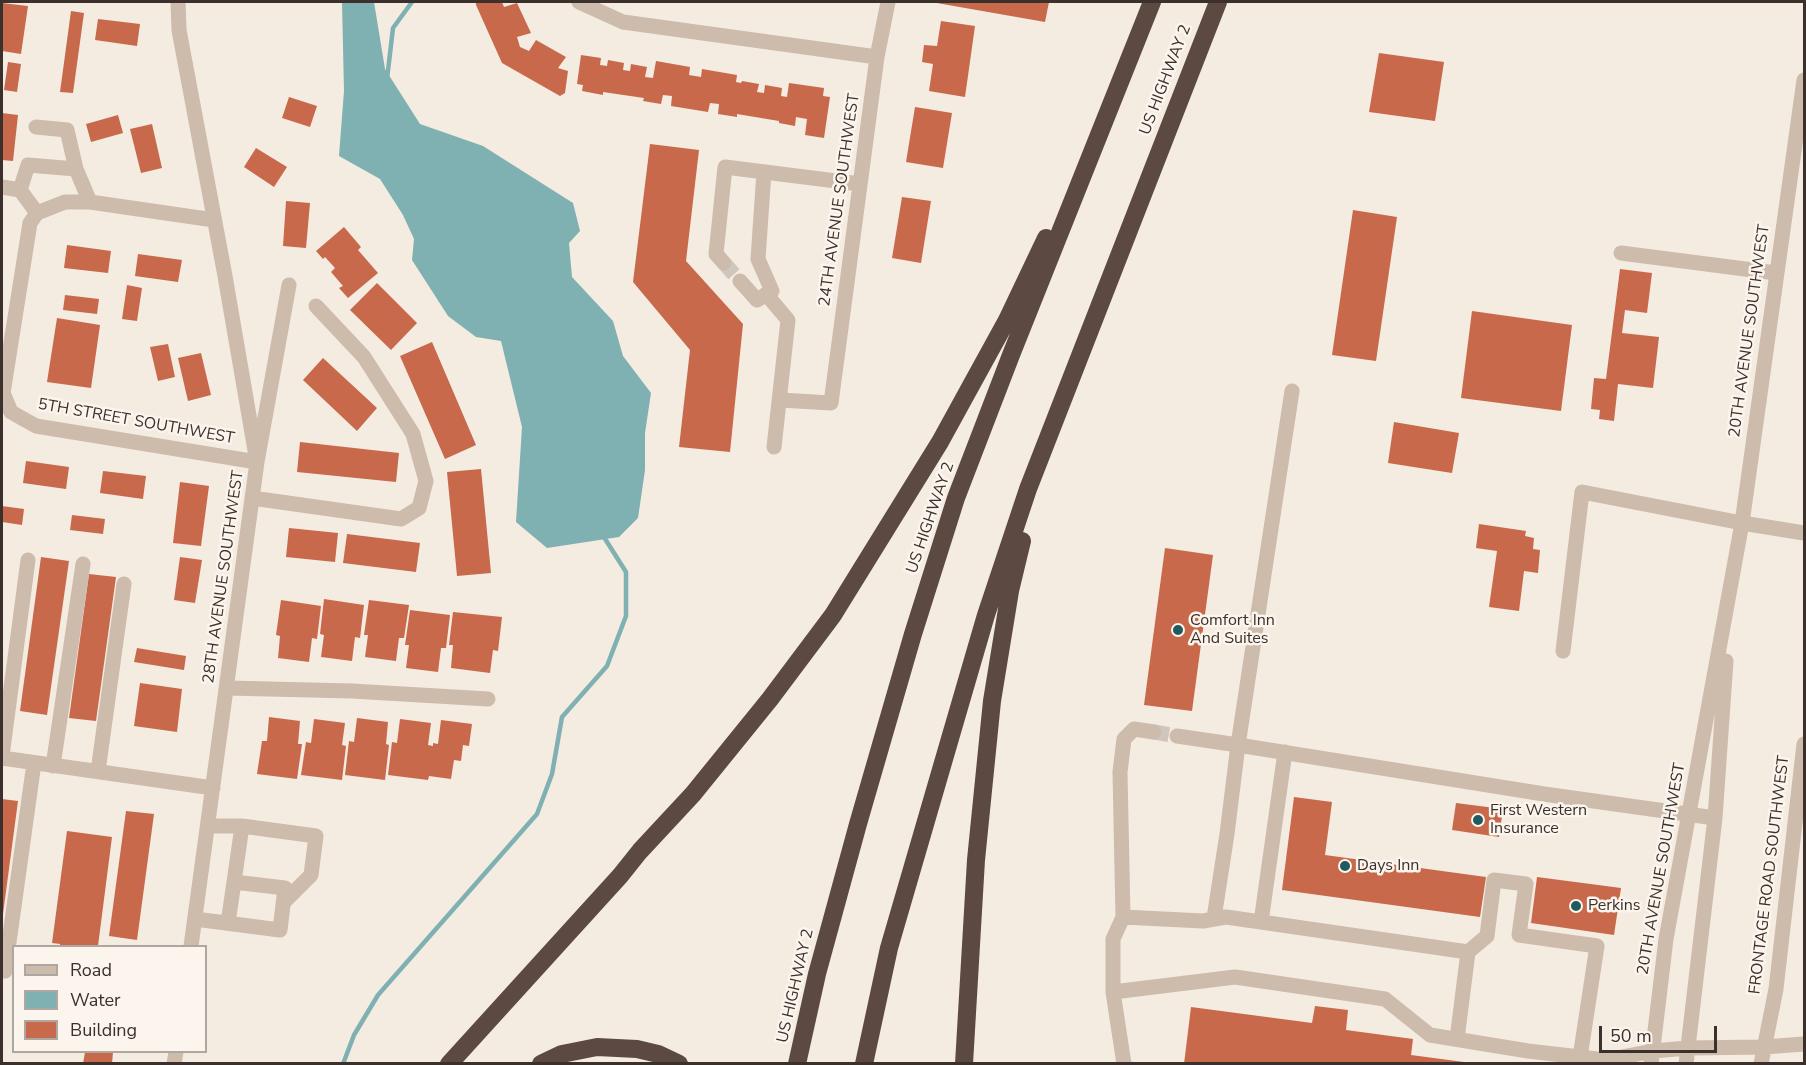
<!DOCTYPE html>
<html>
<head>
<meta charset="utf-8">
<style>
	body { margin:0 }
	#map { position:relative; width:1806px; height:1065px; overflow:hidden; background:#f4ebe1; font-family:"Nunito Sans",sans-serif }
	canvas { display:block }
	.frame { position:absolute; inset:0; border:3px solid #3b302b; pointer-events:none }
	.legend { position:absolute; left:12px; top:945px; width:195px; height:108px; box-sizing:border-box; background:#fbf5ee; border:2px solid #aea6a0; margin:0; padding:8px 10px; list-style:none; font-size:18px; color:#3b302b }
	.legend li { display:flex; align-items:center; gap:12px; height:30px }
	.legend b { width:30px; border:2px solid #aea6a0 }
	.scale { position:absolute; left:1599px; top:1026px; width:118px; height:27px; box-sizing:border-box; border:3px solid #3b302b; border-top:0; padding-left:8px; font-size:18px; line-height:21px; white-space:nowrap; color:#3b302b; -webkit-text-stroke:4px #fbf5ee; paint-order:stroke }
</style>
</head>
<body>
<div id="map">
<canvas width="1806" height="1065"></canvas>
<div class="frame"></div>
<ul class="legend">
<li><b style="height:8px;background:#cdbbac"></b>Road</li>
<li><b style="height:16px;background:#7fb0b2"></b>Water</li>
<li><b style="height:16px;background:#c8694b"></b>Building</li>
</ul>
<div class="scale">50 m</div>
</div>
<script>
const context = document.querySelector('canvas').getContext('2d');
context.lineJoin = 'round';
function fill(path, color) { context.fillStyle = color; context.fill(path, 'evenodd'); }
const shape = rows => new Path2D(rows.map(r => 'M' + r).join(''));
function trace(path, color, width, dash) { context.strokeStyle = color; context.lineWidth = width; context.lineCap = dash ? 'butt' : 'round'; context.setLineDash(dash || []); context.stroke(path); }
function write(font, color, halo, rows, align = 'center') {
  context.font = font + ' "Nunito Sans",sans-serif'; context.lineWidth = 5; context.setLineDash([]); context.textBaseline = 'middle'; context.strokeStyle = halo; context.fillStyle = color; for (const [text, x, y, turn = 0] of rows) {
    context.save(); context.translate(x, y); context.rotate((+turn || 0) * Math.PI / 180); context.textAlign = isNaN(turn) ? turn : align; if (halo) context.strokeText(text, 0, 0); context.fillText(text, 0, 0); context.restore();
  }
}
const water = shape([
	[342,2,374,2,385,69,420,124,483,146,573,203,580,231,569,243,572,277,613,321,623,356,651,393,645,433,645,470,638,518,619,537,547,548,516,522,522,427,501,341,476,337,448,316,412,260,414,239,403,215,380,179,339,156,344,91]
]);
const stream = shape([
	[387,79,393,28,412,2],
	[343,1064,354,1035,378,995,537,814,552,774,562,717,607,666,626,616,626,572,602,534]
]);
const building = shape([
	[476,2,502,2,504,7,517,3,531,33,517,37,520,47,529,51,536,40,566,57,558,68,568,71,565,93,560,96,502,63,476,5],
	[931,2,1049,2,1045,22],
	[2,3,28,6,21,54,2,51],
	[71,11,84,13,73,93,60,92],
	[98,19,140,24,137,46,95,40],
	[941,21,975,26,965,97,929,91,933,64,922,62,924,45,937,46],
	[1379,53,1444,62,1435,121,1369,112],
	[581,55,601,58,600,65,607,66,608,60,624,63,623,70,630,71,631,64,647,67,645,77,653,78,656,61,690,67,689,75,701,77,702,69,737,75,736,82,741,83,742,81,759,84,757,92,764,93,765,85,782,88,781,96,787,97,789,83,824,88,823,96,830,97,824,138,805,135,807,119,796,117,795,126,779,123,779,121,737,114,737,117,718,114,719,104,710,103,708,112,671,106,672,96,663,95,661,104,643,101,644,98,603,92,603,95,582,91,583,85,577,84],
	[8,62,21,64,17,92,4,90],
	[289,97,317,106,310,127,282,118],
	[915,107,952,113,943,168,906,162],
	[2,113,18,115,13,161,2,160],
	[118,115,123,133,91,142,86,124],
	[152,124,162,168,141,173,130,129],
	[650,144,699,150,686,261,743,324,730,452,679,447,690,350,633,282],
	[256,148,287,167,274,187,244,167],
	[902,197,931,201,921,263,892,258],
	[286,201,310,203,306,248,283,246],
	[1353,210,1397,217,1376,361,1332,355],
	[344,227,361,247,358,250,378,273,348,298,339,288,343,286,331,272,335,268,325,257,323,259,316,251],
	[67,245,111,251,108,273,64,268],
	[138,254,182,260,178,282,135,276],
	[1620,269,1652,273,1647,313,1625,310,1622,333,1659,337,1653,388,1618,384,1614,421,1599,419,1600,410,1591,409,1594,378,1606,379],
	[377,283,417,323,391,350,350,310],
	[127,285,142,288,137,321,122,319],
	[65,295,99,299,97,314,63,310],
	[1472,311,1572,325,1561,411,1461,398],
	[57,318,100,325,91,388,47,382],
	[432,342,476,445,445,459,400,356],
	[168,344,175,377,158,381,150,347],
	[201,353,211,395,188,401,178,358],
	[323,358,377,408,357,431,303,380],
	[1394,422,1459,433,1452,473,1388,463],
	[300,442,399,453,396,482,297,472],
	[26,461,69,467,66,489,23,483],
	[481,469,491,573,457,576,447,472],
	[103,471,146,476,143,499,100,493],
	[180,482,209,486,201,546,173,543],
	[2,506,24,509,22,525,2,522],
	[72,515,105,519,103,534,70,530],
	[1479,524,1526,531,1525,536,1534,538,1533,549,1540,550,1538,573,1524,571,1519,611,1489,607,1497,551,1476,548],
	[289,528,338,533,335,562,286,557],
	[347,534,420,543,416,572,343,563],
	[1165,548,1213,555,1192,711,1144,705],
	[41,557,69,561,47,715,20,711],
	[180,557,202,560,195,603,174,600],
	[89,574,116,577,96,721,69,718],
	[324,599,364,605,360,638,355,637,352,661,321,657,324,635,320,634],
	[281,600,321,606,317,639,312,638,309,662,278,658,280,636,276,635],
	[369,600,409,605,404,638,399,638,396,661,365,657,368,635,364,635],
	[410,610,450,615,446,648,441,648,438,672,406,668,409,645,405,645],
	[453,612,502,617,498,651,493,650,490,673,451,668,453,645,449,645],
	[137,648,186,656,184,670,134,662],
	[140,683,182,689,177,732,134,726],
	[269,717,300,721,298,744,302,744,297,779,257,774,262,741,267,741],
	[357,718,388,722,386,744,389,745,385,780,345,775,349,741,354,742],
	[314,719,345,723,342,745,346,746,342,780,301,775,306,742,311,743],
	[400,719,431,723,428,745,433,746,433,743,438,744,441,720,472,724,469,746,463,745,461,761,454,760,451,779,429,776,428,780,388,775,392,742,397,743],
	[1294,797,1332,802,1325,855,1486,877,1480,917,1282,890],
	[2,799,18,801,3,914,2,914],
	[1456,803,1503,809,1499,837,1452,830],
	[126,811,154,814,137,940,109,936],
	[67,831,112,837,98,946,60,946,60,944,52,943],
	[1537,877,1621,888,1614,935,1531,923],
	[1315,1006,1348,1010,1346,1030,1413,1039,1411,1055,1464,1062,1464,1064,1184,1064,1191,1007,1312,1023],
	[85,1052,113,1052,112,1064,83,1064]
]);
const minorTunnel = shape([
	[724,263,740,281],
	[1154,732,1177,736]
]);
const minor = shape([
	[178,2,179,30,225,276,257,462,191,946],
	[579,2,623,22,877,57],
	[36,127,67,130,76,169],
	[2,187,20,190,37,213],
	[20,190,28,165,76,169,90,202],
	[1621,253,1776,273],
	[724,263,716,254,725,167,860,184],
	[740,281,757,300,772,291,758,259,764,172],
	[766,294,788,320,774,447],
	[1292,391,1238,745,1544,794,1715,818],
	[780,400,831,403,877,57,888,2],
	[11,412,36,426,257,462,289,285],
	[11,412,3,393,30,223,37,213,65,202,90,202,214,220],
	[252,498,401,519,419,508,426,481,413,434,364,357,316,306],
	[1563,651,1582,492,1742,523,1804,533],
	[227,688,352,691,488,699],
	[1177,736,1238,745,1227,834,1214,918],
	[1285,752,1261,922,1468,952,1457,1039],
	[2,756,28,560],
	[2,758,213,788],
	[53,766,83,564],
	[98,771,124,584],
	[208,826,242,826,316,836,311,875,283,903],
	[234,882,242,826],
	[1123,917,1203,921,1226,917,1261,922],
	[195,919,280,930,285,888,234,882,228,923],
	[1468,952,1487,936,1494,880,1526,884,1519,935,1597,946,1579,1064],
	[2,971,5,971,34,763],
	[1113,992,1235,977,1385,999,1430,1035,1528,1051,1606,1060,1653,1051,1688,1048,1764,1047,1804,1044],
	[174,1064,176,1052],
	[1124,1064,1113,992,1113,939,1123,917,1120,772,1124,739,1134,729,1154,732],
	[1651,1064,1666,939,1742,523,1804,80],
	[1686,1064,1715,818,1726,661],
	[1761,1064,1776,989,1804,744]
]);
const highway = shape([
	[449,1064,620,876,640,851,693,794,770,699,833,615,940,442,1007,320,1046,238],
	[541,1064,562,1054,597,1047,637,1049,658,1054,679,1064],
	[797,1064,817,974,858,824,913,634,956,498,1011,355,1152,2],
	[864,1064,889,948,986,615,1028,489,1218,2],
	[964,1064,976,860,992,701,1010,591,1022,541]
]);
const markers = [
	[1178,630,6,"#1f5a5e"],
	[1478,820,6,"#1f5a5e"],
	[1345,866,6,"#1f5a5e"],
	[1576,906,6,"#1f5a5e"]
];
const streetNames = [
	["US HIGHWAY 2",1166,80,-69],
	["24TH AVENUE SOUTHWEST",840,200,-82],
	["20TH AVENUE SOUTHWEST",1750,331,-82],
	["5TH STREET SOUTHWEST",136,422,10],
	["US HIGHWAY 2",931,518,-71],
	["28TH AVENUE SOUTHWEST",224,577,-82],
	["20TH AVENUE SOUTHWEST",1662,869,-80],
	["FRONTAGE ROAD SOUTHWEST",1770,875,-83],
	["US HIGHWAY 2",796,986,-77]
];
const poiNames = [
	["Comfort Inn",1190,621],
	["And Suites",1190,639],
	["First Western",1490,811],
	["Insurance",1490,829],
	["Days Inn",1357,866],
	["Perkins",1588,906]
];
fill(water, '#7fb0b2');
trace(stream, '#7fb0b2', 4.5);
fill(building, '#c8694b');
trace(minorTunnel, '#cfc6bd', 15, [15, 8]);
trace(minor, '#cdbbac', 15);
trace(highway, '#5c4a42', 18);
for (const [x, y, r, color] of markers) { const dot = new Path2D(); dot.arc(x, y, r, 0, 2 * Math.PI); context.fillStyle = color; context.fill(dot); trace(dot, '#fbf5ee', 2); }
write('16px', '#3b302b', '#fbf5ee', streetNames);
write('16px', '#3b302b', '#fbf5ee', poiNames, 'left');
</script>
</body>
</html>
